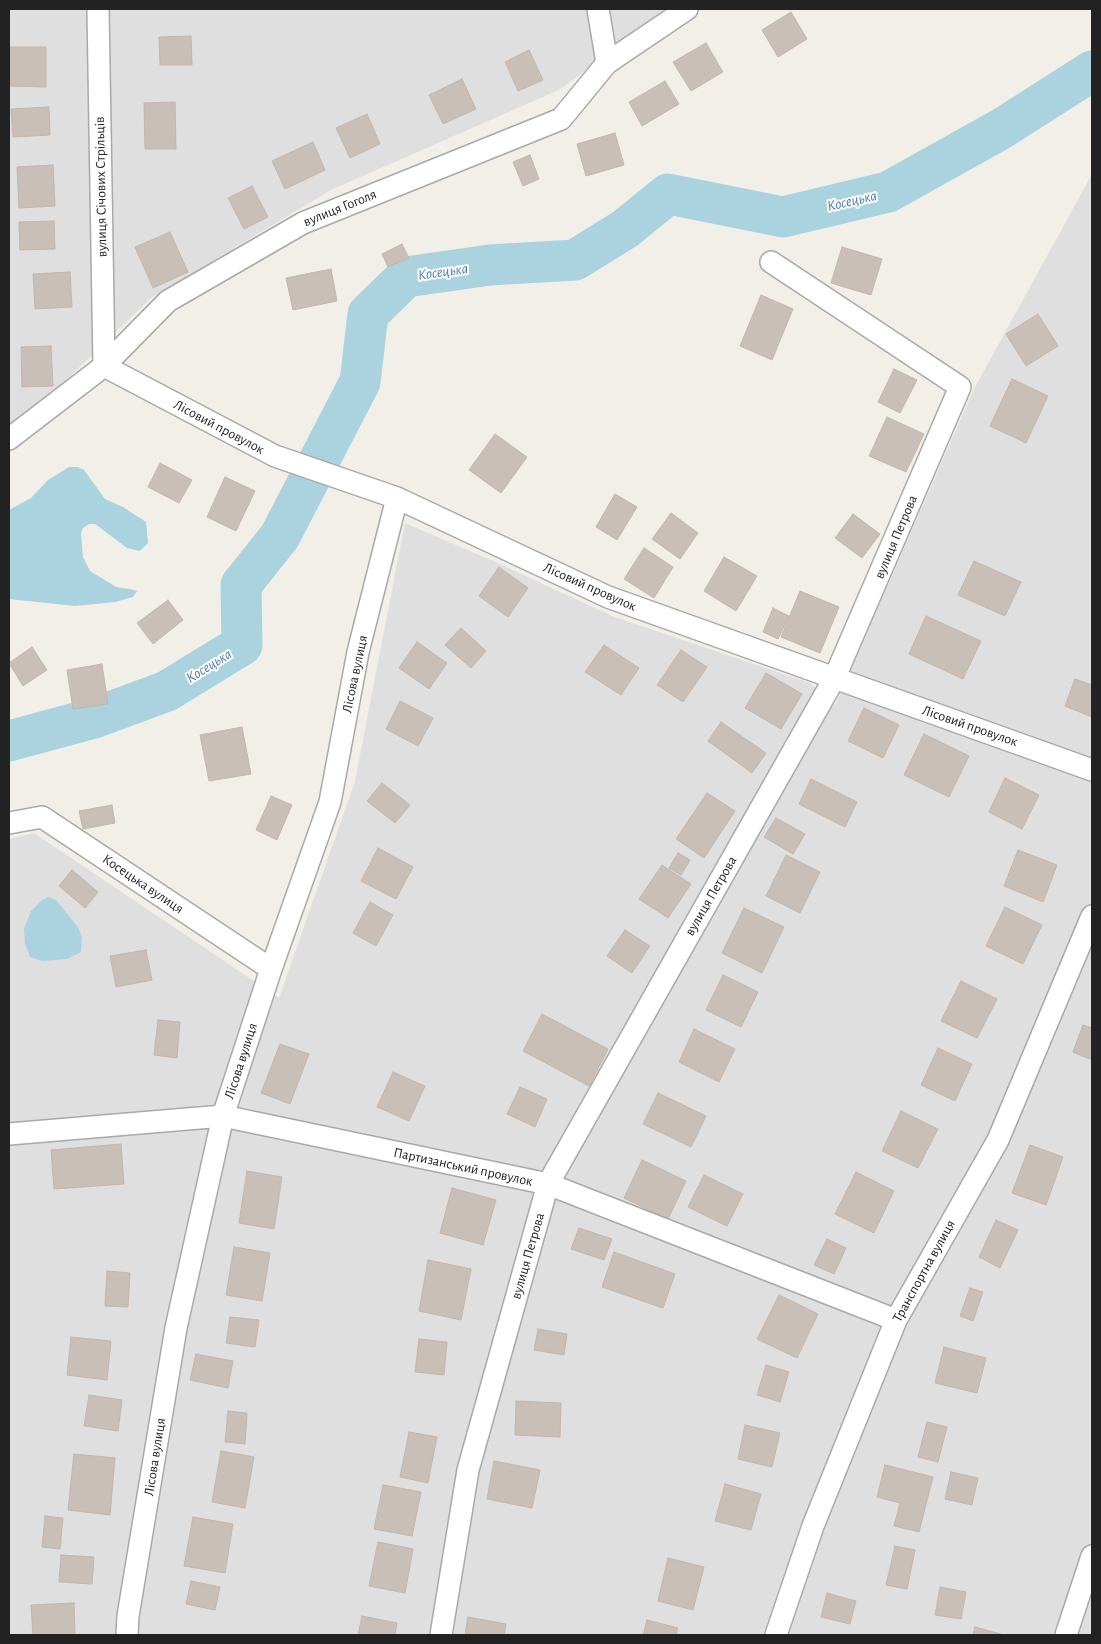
<!DOCTYPE html>
<html>
<head>
<meta charset="utf-8">
<style>
	body { margin:0 }
	#map { position:relative; width:1101px; height:1644px; overflow:hidden; background:#f2efe9; font-family:"Alegreya Sans",sans-serif }
	canvas { display:block }
	.frame { position:absolute; inset:0; border:10px solid #222; pointer-events:none }
</style>
</head>
<body>
<div id="map">
<canvas width="1101" height="1644"></canvas>
<div class="frame"></div>
</div>
<script>
const context = document.querySelector('canvas').getContext('2d');
context.lineJoin = 'round';
function fill(path, color) { context.fillStyle = color; context.fill(path, 'evenodd'); }
const shape = rows => new Path2D(rows.map(r => 'M' + r).join(''));
function trace(path, color, width, dash) { context.strokeStyle = color; context.lineWidth = width; context.lineCap = dash ? 'butt' : 'round'; context.setLineDash(dash || []); context.stroke(path); }
function write(font, color, halo, rows, align = 'center') {
  context.font = font + ' "Alegreya Sans",sans-serif'; context.lineWidth = 4; context.setLineDash([]); context.textBaseline = 'middle'; context.strokeStyle = halo; context.fillStyle = color; for (const [text, x, y, turn = 0] of rows) {
    context.save(); context.translate(x, y); context.rotate((+turn || 0) * Math.PI / 180); context.textAlign = isNaN(turn) ? turn : align; if (halo) context.strokeText(text, 0, 0); context.fillText(text, 0, 0); context.restore();
  }
}
const residential = shape([
	[9,9,671,9,620,44,561,89,331,190,151,298,61,385,9,425],
	[1092,174,1092,1635,9,1635,9,839,34,833,279,998,355,781,405,523,500,564,612,616,810,683,835,705,974,389]
]);
const water = shape([
	[69,467,78,467,84,470,105,499,123,507,146,522,148,543,140,551,127,548,95,524,89,524,83,528,81,533,83,557,90,571,116,587,130,589,137,591,133,597,115,602,75,606,9,599,9,510,31,498,48,480],
	[48,897,56,900,78,927,82,937,81,952,67,959,42,961,30,957,25,944,24,929,31,911,41,901]
]);
const river = shape([
	[9,741,94,718,167,691,242,645,241,585,280,536,360,382,368,314,406,277,490,265,575,260,625,229,668,194,783,217,888,192,1001,129,1092,71]
]);
const building = shape([
	[791,12,807,39,778,57,762,30,791,12],
	[191,36,192,65,160,65,159,37,191,36],
	[706,43,723,72,691,91,673,62,706,43],
	[9,47,46,47,46,87,9,86,9,47],
	[529,50,543,80,518,91,505,62,529,50],
	[462,79,476,109,443,124,429,95,462,79],
	[665,81,679,104,642,126,629,102,665,81],
	[175,102,176,149,145,149,144,103,175,102],
	[49,107,50,135,13,137,11,109,49,107],
	[367,114,380,144,350,158,336,128,367,114],
	[615,133,624,165,586,176,577,144,615,133],
	[313,142,325,170,285,189,272,161,313,142],
	[530,155,539,179,523,186,513,162,530,155],
	[53,165,55,206,19,208,17,167,53,165],
	[252,186,268,217,244,229,228,198,252,186],
	[54,221,55,249,20,250,19,222,54,221],
	[170,232,188,272,153,288,135,247,170,232],
	[402,244,409,258,388,267,382,254,402,244],
	[842,247,882,259,871,295,831,283,842,247],
	[331,269,337,301,293,310,286,278,331,269],
	[70,272,72,307,35,309,33,274,70,272],
	[761,295,793,309,772,360,740,346,761,295],
	[1038,314,1058,346,1026,366,1006,334,1038,314],
	[51,346,53,386,22,387,21,347,51,346],
	[894,369,917,380,900,413,878,402,894,369],
	[1012,379,1048,396,1026,443,990,426,1012,379],
	[887,417,924,434,906,472,869,456,887,417],
	[495,434,527,457,501,493,469,470,495,434],
	[160,463,192,480,179,503,148,487,160,463],
	[225,477,255,491,236,531,207,517,225,477],
	[615,494,637,507,617,540,596,527,615,494],
	[671,513,698,533,680,559,652,539,671,513],
	[853,514,880,534,862,558,835,538,853,514],
	[644,548,673,567,654,598,624,579,644,548],
	[724,557,757,576,736,611,704,591,724,557],
	[974,561,1021,582,1005,616,958,595,974,561],
	[499,567,528,588,508,617,479,596,499,567],
	[800,591,839,607,820,653,781,637,800,591],
	[168,600,183,620,153,644,137,623,168,600],
	[773,608,789,616,778,639,763,632,773,608],
	[926,616,981,641,963,679,909,654,926,616],
	[461,628,486,651,471,668,445,645,461,628],
	[417,642,447,663,429,689,399,668,417,642],
	[604,645,639,668,621,695,585,672,604,645],
	[32,647,47,670,23,686,9,663,32,647],
	[681,650,707,667,683,702,657,685,681,650],
	[102,664,108,704,73,709,67,670,102,664],
	[766,673,802,694,781,729,745,708,766,673],
	[1075,679,1092,685,1092,717,1065,706,1075,679],
	[400,701,433,718,418,746,386,729,400,701],
	[864,708,899,725,883,758,848,741,864,708],
	[721,722,766,753,752,773,708,741,721,722],
	[242,727,251,774,209,781,200,735,242,727],
	[924,734,969,756,949,797,904,775,924,734],
	[1005,778,1039,795,1022,829,989,812,1005,778],
	[811,779,857,802,845,827,799,804,811,779],
	[382,783,410,805,395,823,367,801,382,783],
	[707,793,735,811,704,858,676,839,707,793],
	[271,796,292,805,277,840,256,830,271,796],
	[112,805,115,823,83,829,79,811,112,805],
	[776,818,805,834,793,854,764,837,776,818],
	[378,848,413,867,396,899,361,881,378,848],
	[1018,850,1057,865,1043,902,1004,886,1018,850],
	[678,853,690,860,681,875,669,868,678,853],
	[786,855,820,872,800,913,766,896,786,855],
	[662,865,691,884,668,918,639,899,662,865],
	[72,870,98,892,85,908,59,886,72,870],
	[370,902,393,915,376,946,353,933,370,902],
	[1005,907,1042,925,1023,964,986,946,1005,907],
	[744,908,784,927,762,973,722,953,744,908],
	[625,930,650,946,632,973,607,956,625,930],
	[146,950,152,980,116,987,110,956,146,950],
	[723,975,758,992,741,1027,706,1010,723,975],
	[961,981,997,999,977,1038,941,1021,961,981],
	[542,1014,608,1049,589,1086,523,1051,542,1014],
	[158,1020,180,1022,177,1058,154,1055,158,1020],
	[1083,1025,1092,1028,1092,1060,1073,1052,1083,1025],
	[694,1029,735,1049,719,1082,679,1062,694,1029],
	[280,1044,309,1054,290,1104,261,1093,280,1044],
	[938,1048,972,1064,955,1101,921,1085,938,1048],
	[393,1072,425,1086,409,1121,377,1107,393,1072],
	[520,1087,547,1099,535,1127,507,1114,520,1087],
	[658,1093,706,1116,691,1147,643,1124,658,1093],
	[901,1111,938,1129,918,1168,882,1151,901,1111],
	[121,1144,124,1184,54,1189,51,1150,121,1144],
	[1030,1145,1063,1157,1046,1205,1012,1193,1030,1145],
	[642,1160,686,1181,668,1219,624,1198,642,1160],
	[247,1171,282,1177,274,1229,239,1223,247,1171],
	[856,1172,894,1191,874,1233,835,1214,856,1172],
	[704,1175,743,1194,727,1226,688,1207,704,1175],
	[452,1188,496,1200,483,1245,440,1233,452,1188],
	[996,1220,1018,1230,1000,1268,979,1257,996,1220],
	[579,1228,612,1239,604,1260,571,1249,579,1228],
	[827,1239,846,1248,834,1274,814,1265,827,1239],
	[234,1247,270,1253,262,1301,226,1295,234,1247],
	[614,1252,675,1274,663,1308,602,1287,614,1252],
	[428,1260,471,1269,461,1320,419,1311,428,1260],
	[107,1271,130,1273,128,1307,105,1306,107,1271],
	[970,1288,983,1292,973,1321,960,1316,970,1288],
	[779,1295,818,1314,797,1358,757,1339,779,1295],
	[230,1317,259,1320,255,1347,226,1343,230,1317],
	[538,1329,567,1334,564,1355,534,1350,538,1329],
	[71,1337,111,1341,107,1380,67,1375,71,1337],
	[419,1339,447,1342,444,1375,415,1372,419,1339],
	[944,1347,986,1358,977,1393,935,1383,944,1347],
	[196,1354,233,1361,228,1388,190,1380,196,1354],
	[766,1365,789,1372,780,1402,757,1395,766,1365],
	[89,1395,122,1400,118,1431,84,1426,89,1395],
	[516,1401,561,1403,560,1437,515,1435,516,1401],
	[228,1411,247,1413,245,1444,225,1442,228,1411],
	[927,1422,947,1427,938,1462,918,1457,927,1422],
	[745,1425,780,1433,772,1467,738,1459,745,1425],
	[409,1432,437,1437,428,1483,400,1477,409,1432],
	[221,1451,254,1457,245,1508,212,1502,221,1451],
	[74,1454,115,1458,110,1515,68,1510,74,1454],
	[494,1461,540,1470,532,1508,487,1499,494,1461],
	[885,1465,933,1477,919,1532,894,1526,900,1503,877,1497,885,1465],
	[951,1472,978,1478,972,1505,945,1499,951,1472],
	[725,1484,761,1494,751,1530,715,1521,725,1484],
	[383,1485,421,1492,412,1536,374,1529,383,1485],
	[45,1516,63,1518,60,1549,42,1547,45,1516],
	[193,1517,233,1524,225,1573,184,1566,193,1517],
	[378,1542,413,1549,405,1593,369,1586,378,1542],
	[895,1546,915,1550,907,1589,886,1585,895,1546],
	[61,1555,94,1557,92,1584,59,1582,61,1555],
	[668,1558,704,1567,693,1610,658,1601,668,1558],
	[191,1581,220,1587,215,1610,186,1604,191,1581],
	[940,1587,966,1592,961,1619,935,1615,940,1587],
	[827,1593,856,1601,850,1624,821,1617,827,1593],
	[74,1603,75,1635,33,1635,31,1605,74,1603],
	[362,1616,397,1623,395,1635,358,1635,362,1616],
	[468,1617,506,1624,504,1635,465,1635,468,1617],
	[647,1620,678,1628,676,1635,643,1635,647,1620],
	[975,1627,1004,1635,973,1635,975,1627]
]);
const minor = shape([
	[98,9,104,366,275,456,397,498,608,597,1092,770],
	[598,9,607,63],
	[9,439,104,366,168,301,303,223,561,119,607,63,687,9],
	[9,823,42,817,271,969],
	[9,1134,223,1116,548,1184,896,1320],
	[127,1635,128,1616,176,1328,223,1116,271,969,330,802,358,652,397,498],
	[441,1635,468,1470,548,1184,834,679,960,387,771,262],
	[776,1635,813,1526,896,1320,998,1140,1092,916],
	[1066,1635,1092,1556]
]);
const streetNames = [
	["вулиця Січових Стрільців",101,187,-91],
	["вулиця Гоголя",340,208,-22],
	["Лісовий провулок",219,427,28],
	["вулиця Петрова",896,537,-67],
	["Лісовий провулок",590,587,24],
	["Лісова вулиця",355,674,-78],
	["Лісовий провулок",970,726,19],
	["Косецька вулиця",143,884,34],
	["вулиця Петрова",711,896,-60],
	["Лісова вулиця",241,1061,-72],
	["Партизанський провулок",463,1167,12],
	["вулиця Петрова",528,1256,-74],
	["Транспортна вулиця",924,1271,-61],
	["Лісова вулиця",155,1457,-81]
];
const waterNames = [
	["Косецька",852,201,-13],
	["Косецька",443,272,-8],
	["Косецька",209,666,-32]
];
fill(residential, '#e0dfdf');
fill(water, '#aad3df');
trace(river, '#aad3df', 41);
fill(building, '#c7bfb8');
trace(building, '#c4b6ab', 1);
trace(minor, '#a9a9a9', 24);
trace(minor, '#fff', 21);
write('14px', '#222', '#fff', streetNames);
write('italic 15px', '#4a7aab', '#fff', waterNames);
</script>
</body>
</html>
